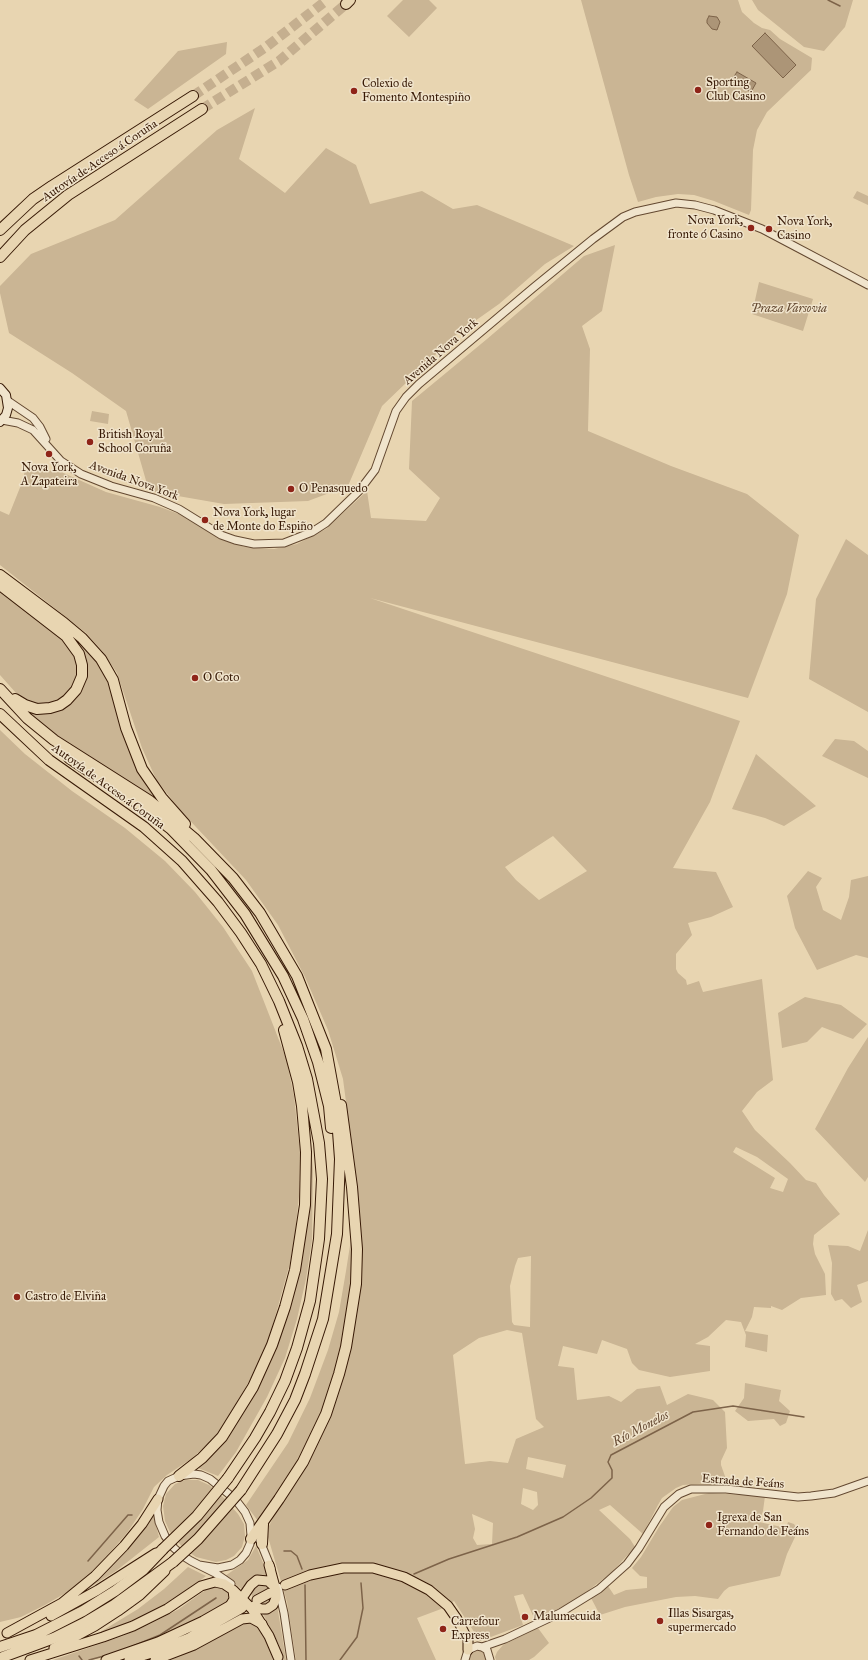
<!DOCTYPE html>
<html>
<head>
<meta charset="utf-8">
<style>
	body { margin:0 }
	canvas { display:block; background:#e8d5b1 }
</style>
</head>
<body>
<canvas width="868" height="1660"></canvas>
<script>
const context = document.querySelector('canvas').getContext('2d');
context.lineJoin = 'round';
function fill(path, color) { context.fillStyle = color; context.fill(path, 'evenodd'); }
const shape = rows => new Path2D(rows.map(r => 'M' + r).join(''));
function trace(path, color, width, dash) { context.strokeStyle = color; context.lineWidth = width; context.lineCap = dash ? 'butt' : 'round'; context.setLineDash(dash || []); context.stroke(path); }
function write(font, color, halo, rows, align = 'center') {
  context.font = font + ' "IM FELL Great Primer",serif'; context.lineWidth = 3; context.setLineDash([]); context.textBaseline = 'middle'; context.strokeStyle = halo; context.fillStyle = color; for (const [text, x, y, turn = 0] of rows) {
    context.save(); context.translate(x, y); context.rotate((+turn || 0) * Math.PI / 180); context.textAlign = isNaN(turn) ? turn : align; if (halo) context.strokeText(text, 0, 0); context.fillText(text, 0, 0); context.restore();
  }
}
const green = shape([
	[403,0,429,0,437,8,409,37,387,16],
	[581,0,738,0,742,12,754,23,762,28,770,30,780,39,812,58,811,70,767,112,757,130,753,150,751,210,749,215,714,201,694,195,678,194,656,197,638,202,629,175],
	[752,0,853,0,845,27,824,51,804,47,758,10],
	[227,42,226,54,148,109,134,100,178,51],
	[255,108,239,159,285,193,326,148,356,165,370,204,422,191,453,209,477,205,574,246,545,264,499,304,458,333,382,406,348,486,308,501,224,504,149,491,126,411,72,373,9,333,0,293,0,286,31,254,115,220,217,130],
	[857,191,868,196,868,205,853,198],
	[615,245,602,311,582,326,590,349,588,431,671,466,747,494,799,535,787,594,748,698,370,598,740,721,710,802,673,868,716,872,733,907,711,917,688,923,692,935,676,954,676,969,678,973,686,980,687,985,699,981,703,992,762,979,773,1080,757,1092,742,1111,755,1130,790,1163,806,1180,816,1183,824,1195,840,1214,814,1235,813,1244,815,1254,825,1274,826,1295,801,1298,782,1310,771,1306,771,1308,754,1307,752,1317,745,1331,768,1335,767,1352,745,1347,746,1335,741,1322,726,1320,708,1337,695,1344,710,1346,710,1371,670,1377,639,1370,632,1363,627,1349,602,1340,597,1354,563,1346,558,1366,574,1368,577,1400,609,1396,621,1402,637,1389,660,1386,667,1405,688,1394,713,1400,725,1412,727,1448,721,1461,721,1465,727,1482,683,1485,676,1488,662,1498,658,1505,643,1534,610,1505,599,1510,630,1539,635,1547,611,1573,585,1593,566,1605,535,1620,523,1594,514,1596,523,1625,480,1641,454,1601,441,1609,417,1618,436,1660,296,1660,287,1602,268,1537,269,1526,337,1393,361,1238,359,1201,343,1079,328,1030,305,977,278,925,246,880,179,809,156,779,142,748,117,673,103,652,86,633,0,565,0,511,9,515,23,480,25,470,59,471,106,492,160,507,187,517,223,540,245,547,274,549,297,544,326,529,367,491,371,518,426,521,440,498,409,469,412,401,487,339,584,256],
	[553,836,587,871,539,900,516,880,505,867],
	[736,1147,757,1157,788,1179,783,1192,770,1188,775,1178,733,1152],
	[531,1256,530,1327,514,1325,512,1322,510,1286,515,1266,518,1258],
	[507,1330,522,1333,536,1419,544,1427,516,1439,508,1463,490,1461,465,1464,453,1355,479,1338],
	[528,1457,566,1465,563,1478,526,1469],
	[523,1488,537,1492,538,1505,533,1510,521,1504],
	[472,1514,493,1523,492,1544,477,1545,473,1538,475,1529],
	[759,282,813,299,803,331,752,314],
	[92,411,109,414,108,424,90,421],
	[846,539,868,555,868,712,809,679,816,599],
	[0,590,61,635,76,656,78,666,77,677,73,687,57,701,46,704,32,703,16,693,0,675],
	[72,636,87,650,98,663,106,678,113,695,137,768,147,787,161,805,62,739,32,717,21,706,34,711,76,697,83,653,79,644],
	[0,730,25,754,72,791,125,828,165,861,195,892,223,927,252,971,286,1058,294,1096,300,1152,299,1196,295,1234,290,1263,277,1310,268,1342,256,1369,224,1425,210,1442,191,1459,167,1475,154,1487,143,1509,127,1533,99,1565,69,1591,45,1605,21,1617,0,1622],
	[835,739,854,741,868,751,868,778,822,756],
	[756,754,816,806,784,826,765,818,732,809],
	[808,871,822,878,816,887,823,910,841,920,849,897,851,880,868,876,868,958,856,955,817,970,795,928,787,896],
	[805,997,841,1005,867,1024,853,1039,822,1027,807,1042,782,1048,778,1013],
	[868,1037,868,1177,865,1182,815,1129,848,1068],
	[311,1146,313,1170,312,1240,306,1279,297,1319,285,1358,267,1397,236,1452,218,1476,198,1468,234,1427,258,1387,300,1265,306,1231],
	[351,1217,353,1252,350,1293,343,1339,333,1380,319,1418,299,1462,258,1521,246,1505,288,1443,310,1398,328,1350,339,1312,346,1271,351,1239],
	[868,1230,868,1281,857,1285,862,1302,851,1308,842,1299,835,1301,831,1294,832,1263,828,1245,848,1246,860,1251],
	[745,1383,781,1390,779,1401,790,1411,786,1423,780,1426,774,1419,748,1421,735,1411,744,1398],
	[185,1480,198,1480,209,1485,224,1498,238,1514,244,1524,245,1536,242,1547,234,1556,226,1560,216,1562,196,1557,183,1548,170,1532,165,1521,163,1506,166,1494,175,1484],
	[709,1493,765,1496,763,1511,759,1522,786,1528,788,1522,794,1524,797,1529,795,1537,787,1554,780,1576,729,1587,724,1591,718,1599,695,1596,676,1597,625,1607,600,1615,591,1598,608,1586,614,1595,626,1590,647,1588,647,1577,640,1576,632,1568,641,1557,659,1527,673,1507,682,1500],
	[153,1514,159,1537,116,1571,76,1596],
	[256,1546,269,1577,244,1591,225,1576,248,1560],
	[188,1567,206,1576,180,1596,147,1616,78,1642,97,1634,138,1609,164,1589],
	[263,1583,269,1585,274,1594,272,1601,270,1603,261,1606,255,1603,251,1593,256,1584],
	[270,1588,273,1597,260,1604,253,1597],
	[211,1586,222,1587,227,1590,230,1593,230,1598,227,1602,182,1627,125,1650,92,1660,53,1660,123,1636,150,1624,179,1609],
	[277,1605,281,1629,286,1660,283,1660,279,1645,263,1614,272,1610],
	[249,1621,260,1628,267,1641,273,1660,166,1660,213,1640,243,1622],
	[538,1628,549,1643,534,1657,529,1660,496,1660,495,1657,497,1652,503,1645],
	[476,1649,484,1652,486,1660,469,1660,471,1652]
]);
const water = shape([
	[709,16,717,17,720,22,717,30,712,29,707,23,707,20,709,16],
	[765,33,796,65,783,78,752,46,765,33],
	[737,72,756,83,751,92,731,81,737,72]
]);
const stream = shape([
	[828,0,840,6],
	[284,1551,291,1551,297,1556,302,1569],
	[88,1561,128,1515,132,1515],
	[414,1574,449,1559,517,1537,563,1517,591,1498,612,1478,612,1470,608,1462,611,1455,693,1412,733,1406,804,1417],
	[305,1585,306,1660],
	[128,1648,160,1635,216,1598],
	[79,1656,82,1660],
	[89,1660,104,1656],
	[340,1660,357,1637,363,1608,361,1583]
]);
const motorwayTunnel = shape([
	[193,96,266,47,327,0],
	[202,109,279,61,346,4]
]);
const tertiary = shape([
	[8,401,33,418,40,427,46,439],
	[2,420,18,423,33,430,61,461,81,474,111,486,154,498,179,509,221,535,235,540,254,544,284,543,312,532,326,523,359,491,375,470,396,411,406,397,419,384,533,288,593,239,623,217,635,212,676,203,695,205,714,210,762,229,868,285],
	[260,1541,271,1568],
	[199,1565,218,1568,232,1565,240,1560,246,1553,250,1544,251,1536,250,1523,245,1512,235,1499,210,1479,201,1475,194,1474,179,1476,168,1481,164,1486,158,1499,157,1510,159,1522,165,1536,174,1548,183,1556,191,1561,215,1573,231,1584],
	[278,1587,284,1613,291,1660],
	[482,1647,505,1639,560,1613,599,1589,627,1564,639,1548,664,1507,679,1494,691,1489,726,1489,798,1497,811,1496,834,1493,868,1481],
	[465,1660,468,1650,477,1646,482,1647,487,1650,490,1660]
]);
const secondary = shape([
	[0,388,6,395,8,408,6,415,0,422]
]);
const primary = shape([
	[285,1585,310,1575,343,1568,373,1568,404,1577,429,1590,448,1606,457,1619,468,1640,468,1650],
	[257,1600,270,1593],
	[254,1606,261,1609,267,1609,273,1605,276,1598,276,1591,269,1565],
	[106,1660,158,1642,203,1621,238,1601,242,1598,251,1585,257,1580,268,1581,275,1587],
	[129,1660,155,1652,189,1638,242,1608],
	[155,1660,194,1645,242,1619,251,1618,262,1624]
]);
const trunk = shape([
	[230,1606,234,1599,233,1590],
	[51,1616,98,1590,156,1553],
	[7,1633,62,1603,95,1576,124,1546,142,1524,158,1499],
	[54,1648,95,1626,118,1611,140,1595,165,1571],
	[30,1660,103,1637,133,1626,167,1609,201,1586,215,1582,224,1584,233,1590,252,1609,269,1636,278,1657]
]);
const motorway = shape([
	[346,4,350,0],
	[0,230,33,199,52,186,193,96],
	[0,257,25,230,68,195,202,109],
	[0,575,64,623,82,638,101,659,113,680,126,728,142,769,162,798,185,824],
	[0,585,66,636,79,654,82,665,82,676,76,690,67,700,60,705,50,708,37,709,25,705,15,699],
	[0,689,27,718,54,740,150,801,194,838,233,878,260,913,297,976,326,1049,336,1104,340,1159,337,1234,323,1319,305,1374,295,1400,277,1434,241,1490],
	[0,714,49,760,144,827,182,861,218,902,241,933,261,964,279,1001,297,1046,307,1079,319,1143,322,1179,319,1239,310,1301,297,1348,285,1381,270,1412,255,1438,228,1478],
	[69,758,140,805,171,829,211,870,245,914,283,976,303,1019,318,1062,329,1106,331,1128],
	[179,1476,202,1458,222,1437,253,1387,272,1345,285,1307,295,1270,305,1205,306,1152,302,1106,298,1082,284,1030],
	[251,1539,279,1499,303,1462,326,1414,339,1374,346,1347,356,1284,357,1249,352,1187,341,1105],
	[262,1544,263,1524],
	[0,1647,36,1635,83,1611,115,1591,143,1570,163,1549],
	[0,1658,54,1638,84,1623,114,1605,173,1562]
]);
const motorwayBridge = shape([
	[163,1549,197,1516,228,1478],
	[173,1562,198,1539,241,1490]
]);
const markers = [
	[698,90,4,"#8f2418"],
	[354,91,4,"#8f2418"],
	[751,228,4,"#8f2418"],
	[769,229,4,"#8f2418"],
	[90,442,4,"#8f2418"],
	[49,454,4,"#8f2418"],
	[291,489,4,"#8f2418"],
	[205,520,4,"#8f2418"],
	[195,678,4,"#8f2418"],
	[17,1297,4,"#8f2418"],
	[709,1525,4,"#8f2418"],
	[525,1617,4,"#8f2418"],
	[660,1621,4,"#8f2418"],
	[443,1629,4,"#8f2418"]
];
const poiNames = [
	["Sporting",706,83],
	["Club Casino",706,97],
	["Colexio de",362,84],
	["Fomento Montespiño",362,98],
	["Nova York,",743,221,"right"],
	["fronte ó Casino",743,235,"right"],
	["Nova York,",777,222],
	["Casino",777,236],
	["British Royal",98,435],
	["School Coruña",98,449],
	["Nova York,",49,468,"center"],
	["A Zapateira",49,482,"center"],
	["O Penasquedo",299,489],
	["Nova York, lugar",213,513],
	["de Monte do Espiño",213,527],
	["O Coto",203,678],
	["Castro de Elviña",25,1297],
	["Igrexa de San",717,1518],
	["Fernando de Feáns",717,1532],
	["Illas Sisargas,",668,1614],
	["supermercado",668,1628],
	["Malumecuida",533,1617],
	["Carrefour",451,1622],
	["Express",451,1636]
];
const streetNames = [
	["Autovía de Acceso á Coruña",100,161,-34],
	["Avenida Nova York",441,352,-41],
	["Avenida Nova York",134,481,20],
	["Autovía de Acceso á Coruña",108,787,36],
	["Estrada de Feáns",743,1482,4]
];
const parkNames = [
	["Praza Varsovia",789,309]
];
const waterNames = [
	["Río Monelos",641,1429,-28]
];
fill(green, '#cab594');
fill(water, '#ac9577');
trace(water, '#7d6349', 1);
trace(stream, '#7d6349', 1.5);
trace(motorwayTunnel, '#c5af8f', 10, [10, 5]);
trace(tertiary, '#634830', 9);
trace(secondary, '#371905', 10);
trace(primary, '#371905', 11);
trace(trunk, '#371905', 11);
trace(motorway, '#371905', 12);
trace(tertiary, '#f0e4cc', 7);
trace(secondary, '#f0e4cc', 8);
trace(primary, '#e8d5b1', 9);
trace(trunk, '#e8d5b1', 9);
trace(motorway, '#e8d5b1', 10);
trace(motorwayBridge, '#371905', 12, []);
trace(motorwayBridge, '#e8d5b1', 10);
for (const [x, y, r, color] of markers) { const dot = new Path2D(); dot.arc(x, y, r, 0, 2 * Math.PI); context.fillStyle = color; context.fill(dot); trace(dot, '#f0e4cc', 1.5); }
write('12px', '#371905', '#f0e4cc', poiNames, 'left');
write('12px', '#371905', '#f0e4cc', streetNames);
write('italic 12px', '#634830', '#f0e4cc', parkNames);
write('italic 13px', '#60442d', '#f0e4cc', waterNames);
</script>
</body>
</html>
